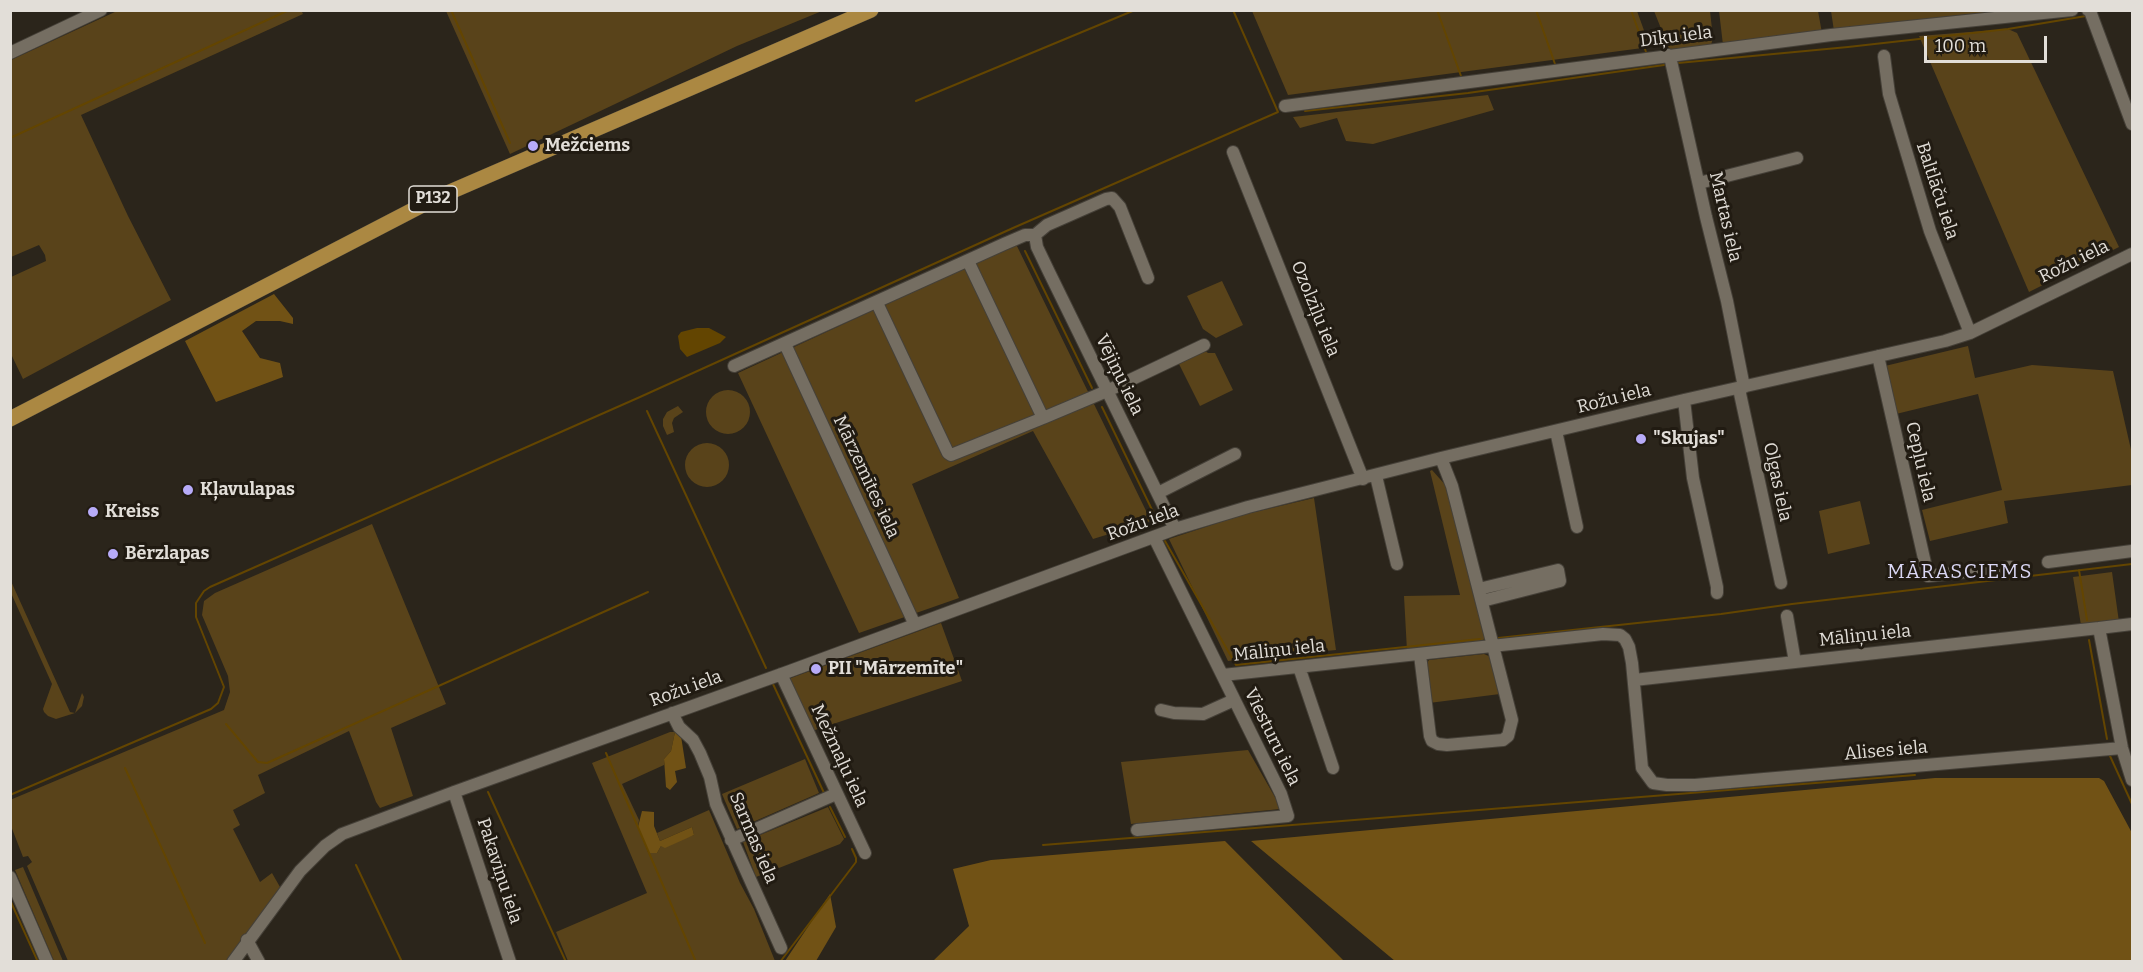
<!DOCTYPE html>
<html>
<head>
<meta charset="utf-8">
<style>
	body { margin:0 }
	#map { position:relative; width:2143px; height:972px; overflow:hidden; background:#2b251b; font-family:Bitter,serif }
	canvas { display:block }
	.frame { position:absolute; inset:0; border:12px solid #e2ded8; pointer-events:none }
	.scale { position:absolute; left:1924px; top:36px; width:123px; height:27px; box-sizing:border-box; border:3px solid #e2ded8; border-top:0; padding-left:8px; font-size:18px; line-height:21px; white-space:nowrap; color:#e2ded8; -webkit-text-stroke:4px #211b12; paint-order:stroke }
</style>
</head>
<body>
<div id="map">
<canvas width="2143" height="972"></canvas>
<div class="frame"></div>
<div class="scale">100 m</div>
</div>
<script>
const context = document.querySelector('canvas').getContext('2d');
context.lineJoin = 'round';
function fill(path, color) { context.fillStyle = color; context.fill(path, 'evenodd'); }
const shape = rows => new Path2D(rows.map(r => 'M' + r).join(''));
function trace(path, color, width, dash) { context.strokeStyle = color; context.lineWidth = width; context.lineCap = dash ? 'butt' : 'round'; context.setLineDash(dash || []); context.stroke(path); }
function write(font, color, halo, rows, align = 'center') {
  context.font = font + ' Bitter,serif'; context.lineWidth = 6; context.setLineDash([]); context.textBaseline = 'middle'; context.strokeStyle = halo; context.fillStyle = color; for (const [text, x, y, turn = 0] of rows) {
    context.save(); context.translate(x, y); context.rotate((+turn || 0) * Math.PI / 180); context.textAlign = isNaN(turn) ? turn : align; if (halo) context.strokeText(text, 0, 0); context.fillText(text, 0, 0); context.restore();
  }
}
const green = shape([
	[117,11,301,10,303,14,81,115,128,216,171,300,23,379,11,354,11,277,46,261,45,255,39,245,11,257,11,60],
	[446,11,822,11,737,46,510,154],
	[1252,11,1637,11,1650,47,1288,95],
	[1654,11,1710,11,1713,38,1711,45,1670,51],
	[1719,11,1818,11,1822,33,1723,45],
	[1831,11,2015,11,1834,31],
	[2008,29,2017,33,2119,247,2029,292,1919,36],
	[1488,95,1494,110,1373,144,1346,141,1337,118,1300,128,1293,117],
	[1016,244,1151,521,1093,539,1033,431,912,484,959,598,859,633,738,373],
	[1222,281,1243,325,1216,338,1203,329,1187,296],
	[1968,346,1975,378,2032,365,2113,371,2132,454,2132,485,2004,501,2008,523,1930,541,1922,510,2002,490,1978,394,1896,414,1885,366],
	[1204,350,1208,353,1215,353,1233,390,1200,406,1178,362],
	'706 412a22 22 0 1 1 44 0a22 22 0 1 1-44 0Z',
	[678,406,683,412,674,418,672,423,674,432,667,435,663,426,663,419,667,412],
	'685 465a22 22 0 1 1 44 0a22 22 0 1 1-44 0Z',
	[1432,470,1448,488,1485,635,1483,642,1407,651,1404,596,1460,595,1430,471],
	[1314,498,1336,650,1228,661,1169,539,1242,515],
	[1860,501,1870,544,1828,554,1819,511],
	[372,524,446,704,391,728,413,796,380,808,376,802,349,731,314,748,258,775,265,793,233,810,240,825,233,829,260,882,272,873,280,887,227,961,68,961,27,866,32,862,28,856,23,857,11,826,10,800,224,710,230,692,228,676,202,615,204,601,215,593],
	[2112,572,2119,622,2081,625,2073,577],
	[10,579,70,712,75,713,82,693,84,697,82,706,75,713,56,719,48,716,44,712,43,709,52,684,11,593],
	[941,623,962,681,812,731,790,686,791,678],
	[1484,654,1491,657,1500,694,1429,703,1425,666,1429,660],
	[670,732,675,732,671,751,664,759,664,765,622,784,639,820,638,827,648,852,657,853,661,846,694,835,692,827,660,841,657,833,709,810,740,883,754,909,775,961,568,961,556,932,647,893,592,763],
	[1248,750,1276,799,1280,809,1131,824,1121,762],
	[805,759,819,793,737,829,722,794],
	[828,807,844,839,840,844,756,877,743,842],
	[23,867,63,961,54,961,15,870]
]);
const forest = shape([
	[274,294,293,318,293,324,280,321,256,321,242,331,260,358,280,363,283,377,216,402,185,341],
	[675,732,681,736,686,768,675,771,677,782,670,790,666,787,664,759,671,751],
	[1935,778,2099,778,2104,781,2132,833,2132,961,1395,961,1251,841],
	[642,811,654,812,654,826,660,841,692,827,694,835,665,848,661,846,657,853,649,853,638,827],
	[1225,841,1344,961,933,961,969,926,953,869,991,860],
	[830,894,836,927,816,961,785,961]
]);
const water = shape([
	[697,328,709,328,726,337,720,343,687,357,680,349,678,336,681,332]
]);
const stream = shape([
	[451,10,510,143],
	[1437,10,1461,76],
	[1536,10,1555,64],
	[1631,10,1646,52],
	[1678,63,1848,47,2008,29,2086,16],
	[916,101,1135,10],
	[1305,111,1468,93,1664,65],
	[10,138,289,10],
	[1025,251,1092,388],
	[1102,407,1157,520],
	[647,411,766,668],
	[1165,541,1236,665,1480,639],
	[2079,570,2087,620],
	[1498,638,1721,614,1792,604,2132,564],
	[2089,640,2107,739],
	[773,684,825,795],
	[226,724,258,762,267,763,648,592],
	[606,753,696,962],
	[2110,756,2132,804],
	[125,768,205,943],
	[488,792,566,962],
	[10,795,211,709,218,703,224,687,196,617,196,603,204,591,210,587,640,397,1013,228,1278,112,1233,10],
	[830,807,845,837],
	[1043,845,1915,775],
	[356,865,402,962],
	[10,900,38,962],
	[780,962,856,862,856,858,852,849]
]);
const minor = shape([
	[2088,10,2090,11,2132,124],
	[10,53,101,10],
	[1668,55,1671,61,1706,217,1727,301,1744,387],
	[1884,56,1889,94,1930,231,1970,333],
	[1285,106,1831,35,2072,10],
	[1233,152,1363,479],
	[1699,183,1797,158],
	[1035,235,1037,247,1049,272,1175,529],
	[968,261,1043,418,1107,391,1204,345],
	[877,303,948,453,951,455,1043,418],
	[785,344,915,625],
	[1878,356,1928,576,2011,567],
	[734,366,1004,244,1025,235,1035,235,1047,225,1106,199,1112,198,1120,207,1148,278],
	[1739,389,1781,583],
	[1684,400,1693,478,1717,587,1717,593],
	[1556,431,1577,527],
	[1376,476,1397,564],
	[1158,493,1235,454],
	[2048,562,2132,551],
	[1479,589,1558,570,1560,581,1482,601],
	[1787,616,1795,662],
	[2132,624,2099,628,2122,748,2132,780],
	[1420,655,1430,736,1432,741,1438,744,1447,745,1503,740,1508,736,1512,720,1452,486,1441,458],
	[1299,667,1333,768],
	[781,674,865,853],
	[1223,675,1603,634,1620,635,1625,639,1629,647,1632,663,1642,768,1653,783,1667,785,1695,785,2122,748],
	[1634,680,2099,628],
	[1161,710,1174,713,1203,714,1234,700],
	[672,713,679,727,693,740,700,753,710,777,716,804,781,948],
	[454,792,510,962],
	[1137,830,1288,816,1281,794,1154,537],
	[731,840,836,794],
	[10,877,47,962],
	[247,940,259,962],
	[233,962,300,871,325,846,342,834,454,792,790,671,1175,529,1248,507,1441,458,1684,400,1945,341,1970,333,2132,254]
]);
const major = shape([
	[10,419,436,198,871,10]
]);
const markers = [
	[533,146,6,"#b7abf8"],
	[1641,439,6,"#b7abf8"],
	[188,490,6,"#b7abf8"],
	[93,512,6,"#b7abf8"],
	[113,554,6,"#b7abf8"],
	[816,669,6,"#b7abf8"]
];
const shields = [
	[433,199,48]
];
const shieldNames = [
	["P132",433,199]
];
const streetNames = [
	["Dīķu iela",1676,37,-7],
	["Baltlāču iela",1937,191,72],
	["Martas iela",1725,217,77],
	["Rožu iela",2074,262,-26],
	["Ozolzīļu iela",1315,309,68],
	["Vējiņu iela",1119,375,64],
	["Rožu iela",1614,399,-14],
	["Cepļu iela",1920,462,77],
	["Mārzemītes iela",866,477,65],
	["Olgas iela",1777,482,78],
	["Rožu iela",1143,523,-20],
	["Māliņu iela",1865,636,-6],
	["Māliņu iela",1279,651,-6],
	["Rožu iela",686,689,-20],
	["Viesturu iela",1272,737,64],
	["Alises iela",1886,751,-5],
	["Mežmaļu iela",839,756,65],
	["Sarmas iela",753,838,67],
	["Pakaviņu iela",499,871,72]
];
const poiNames = [
	["Mežciems",545,146],
	["\"Skujas\"",1653,439],
	["Kļavulapas",200,490],
	["Kreiss",105,512],
	["Bērzlapas",125,554],
	["PII \"Mārzemīte\"",828,669]
];
const neighbourhoodNames = [
	["MĀRASCIEMS",1960,572]
];
fill(green, '#59431a');
fill(forest, '#715215');
fill(water, '#634501');
trace(stream, '#634501', 2);
trace(minor, '#454038', 14);
trace(major, '#454038', 16);
trace(minor, '#756e62', 12);
trace(major, '#ab8842', 15);
for (const [x, y, r, color] of markers) { const dot = new Path2D(); dot.arc(x, y, r, 0, 2 * Math.PI); context.fillStyle = color; context.fill(dot); trace(dot, '#211b12', 2); }
for (const [x, y, w] of shields) { const box = new Path2D(); box.roundRect(x - w / 2, y - 13, w, 26, 4.5); context.fillStyle = '#211b12'; context.fill(box); trace(box, '#e2ded8', 1.5); }
write('bold 16px', '#e2ded8', null, shieldNames);
write('18px', '#e2ded8', '#211b12', streetNames);
write('bold 18px', '#e2ded8', '#211b12', poiNames, 'left');
context.letterSpacing = '1.5px';
write('20px', '#dad7f4', '#211b12', neighbourhoodNames);
context.letterSpacing = '0px';
</script>
</body>
</html>
